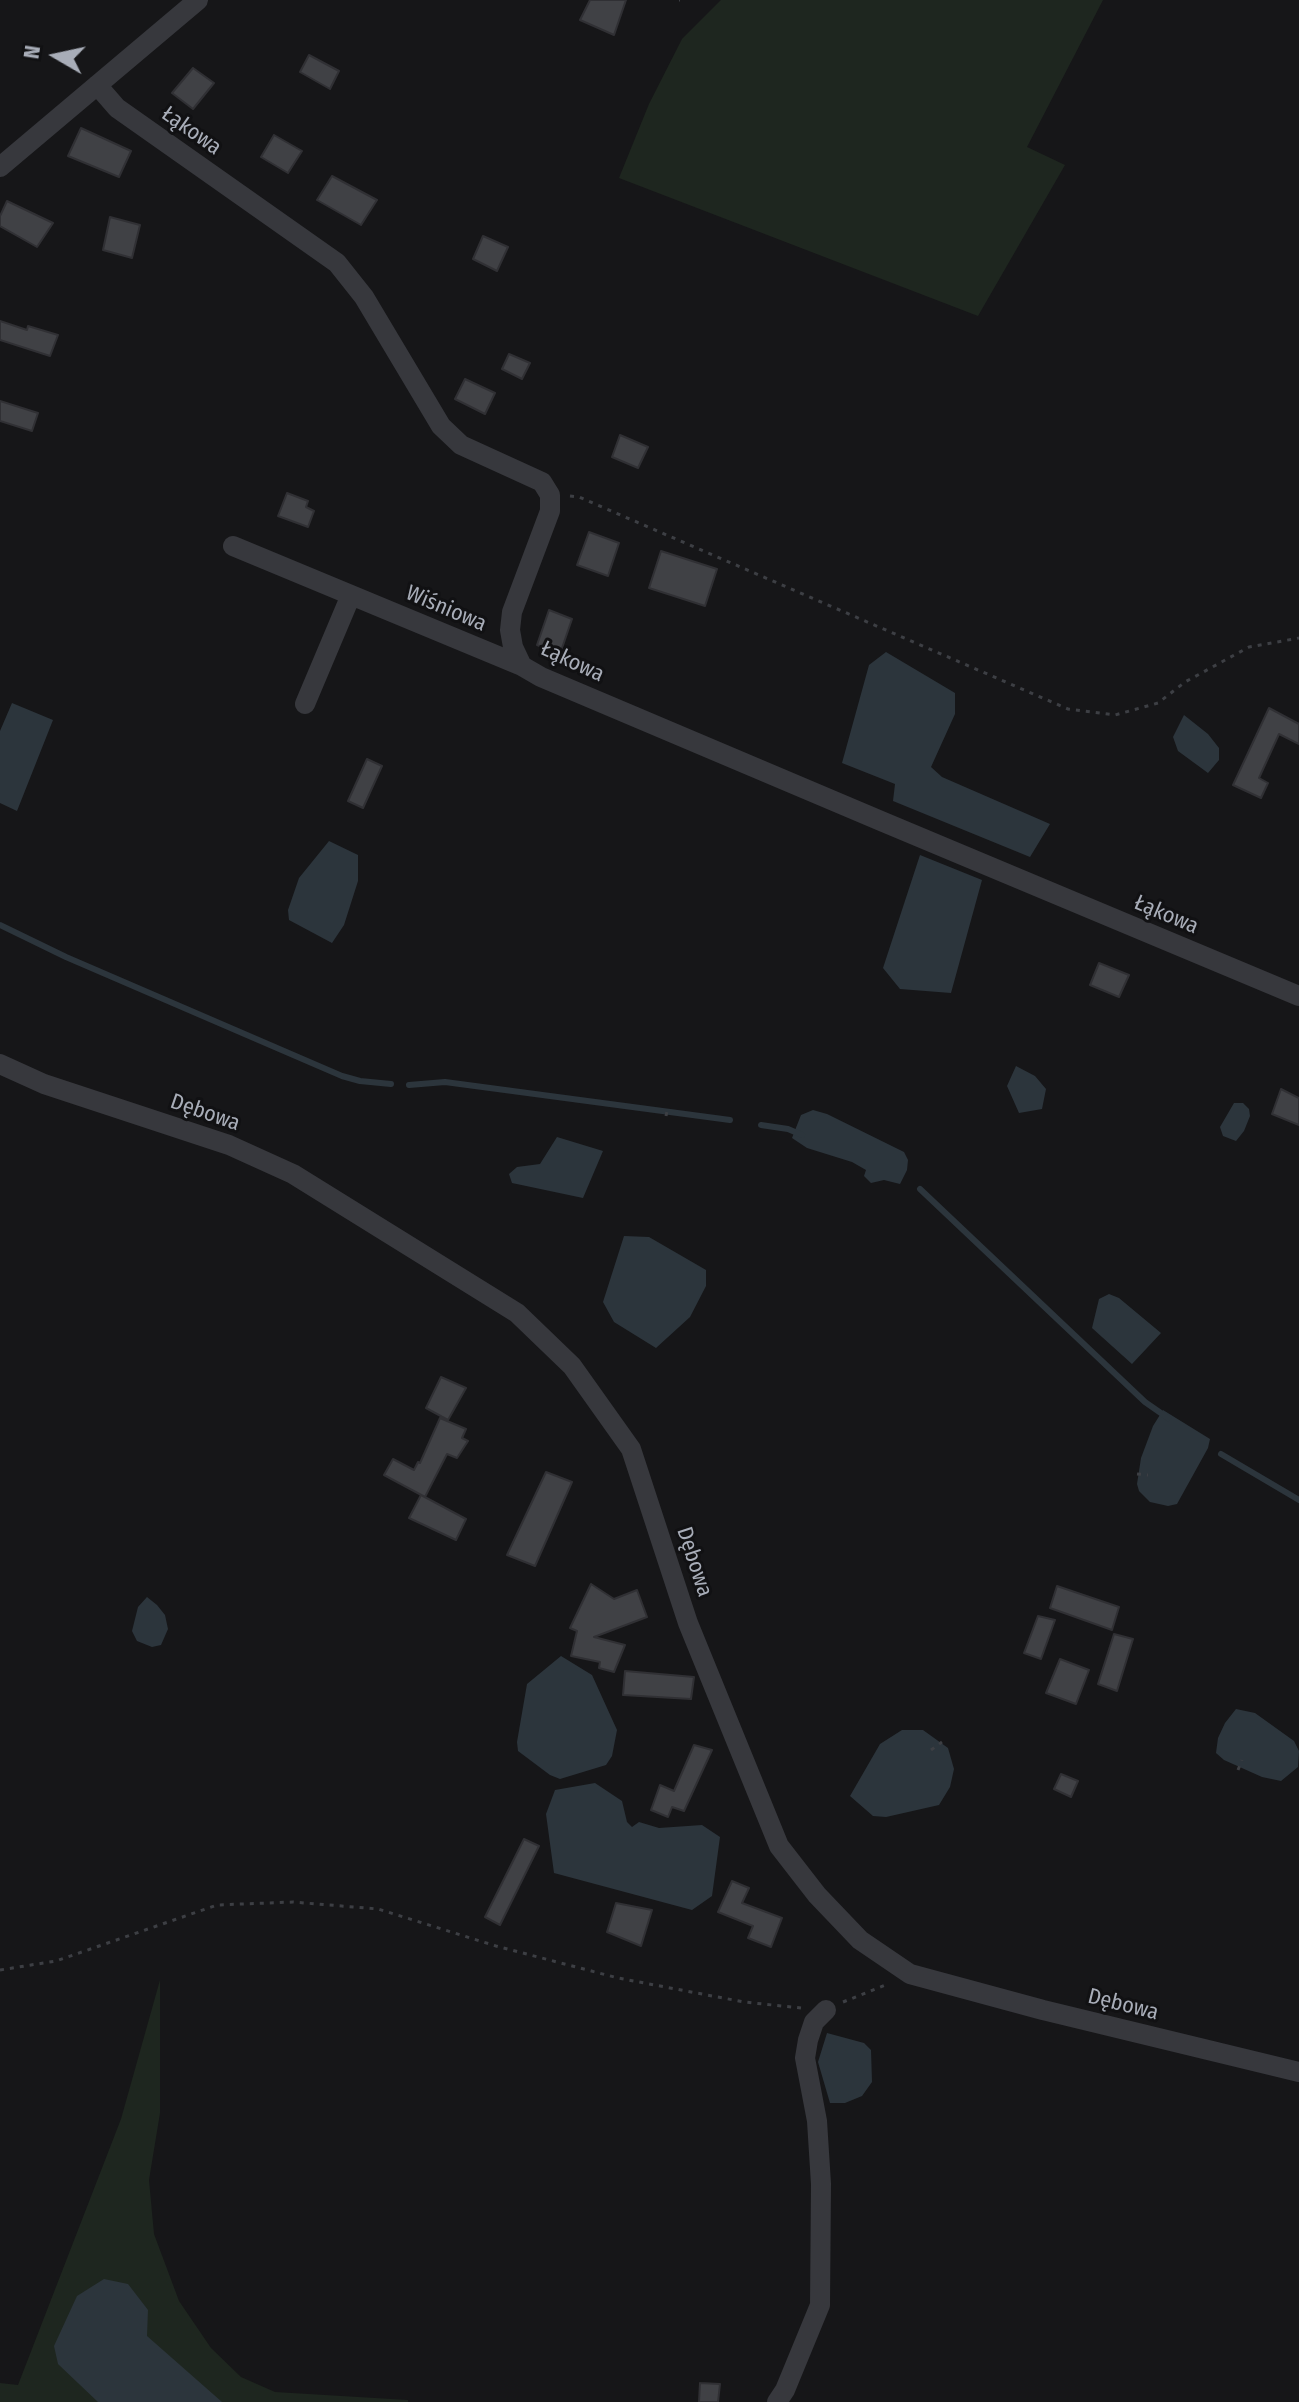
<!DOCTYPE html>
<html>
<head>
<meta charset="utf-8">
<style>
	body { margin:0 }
	#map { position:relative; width:1299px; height:2402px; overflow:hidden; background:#161618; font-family:"Fira Sans Condensed",sans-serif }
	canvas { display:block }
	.north { position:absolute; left:16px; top:16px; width:80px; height:80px; -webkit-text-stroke:6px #111113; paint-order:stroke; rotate:279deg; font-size:22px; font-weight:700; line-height:32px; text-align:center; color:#a8adb8 }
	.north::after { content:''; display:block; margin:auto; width:28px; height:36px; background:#a8adb8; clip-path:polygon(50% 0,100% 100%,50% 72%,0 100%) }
</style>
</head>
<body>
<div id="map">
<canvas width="1299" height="2402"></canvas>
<div class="north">N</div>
</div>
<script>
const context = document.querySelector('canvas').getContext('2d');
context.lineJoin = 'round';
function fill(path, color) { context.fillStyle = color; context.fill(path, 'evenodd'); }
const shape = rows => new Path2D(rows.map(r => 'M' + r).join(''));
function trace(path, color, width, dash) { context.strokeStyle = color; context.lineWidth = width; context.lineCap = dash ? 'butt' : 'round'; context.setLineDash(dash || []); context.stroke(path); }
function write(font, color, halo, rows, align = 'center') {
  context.font = font + ' "Fira Sans Condensed",sans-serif'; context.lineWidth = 6; context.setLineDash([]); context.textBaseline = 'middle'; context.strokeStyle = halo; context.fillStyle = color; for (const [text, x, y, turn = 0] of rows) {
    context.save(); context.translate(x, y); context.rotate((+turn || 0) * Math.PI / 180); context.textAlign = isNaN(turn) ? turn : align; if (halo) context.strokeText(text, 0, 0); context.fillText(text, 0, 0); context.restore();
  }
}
const green = shape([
	[721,0,1103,0,1027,147,1065,165,978,316,619,178,649,104,682,39],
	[160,1980,160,2113,149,2180,154,2234,179,2301,211,2348,241,2377,275,2392,408,2400,408,2402,0,2402,0,2383,18,2385,121,2119]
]);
const water = shape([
	[886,652,955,693,955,714,931,767,942,777,1050,824,1030,857,893,801,895,784,842,763,869,665],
	[12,703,53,720,17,811,0,803,0,731],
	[1184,715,1208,734,1219,748,1219,760,1208,773,1178,751,1173,737],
	[329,841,358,855,358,881,344,925,332,943,289,920,288,910,299,878],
	[920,855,982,880,951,993,900,989,883,968],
	[1016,1066,1035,1076,1046,1089,1042,1109,1019,1113,1007,1086],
	[1234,1103,1243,1103,1249,1109,1250,1116,1244,1131,1236,1141,1223,1136,1220,1127],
	[813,1110,827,1114,904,1152,908,1160,907,1170,900,1184,884,1180,871,1183,864,1176,866,1170,852,1162,807,1148,792,1138,801,1115],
	[557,1137,603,1151,583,1198,512,1183,509,1174,517,1167,540,1164],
	[624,1236,649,1237,706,1270,706,1286,690,1317,656,1348,614,1322,603,1302],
	[1109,1294,1119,1298,1161,1333,1132,1364,1092,1328,1099,1299],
	[1163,1410,1210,1439,1208,1448,1177,1504,1168,1506,1150,1502,1139,1491,1137,1484,1141,1458,1153,1426],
	[147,1597,157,1605,165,1615,168,1629,161,1645,152,1647,137,1641,132,1631,138,1607],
	[561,1656,592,1675,617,1730,612,1756,606,1765,560,1779,550,1775,518,1751,517,1742,527,1684],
	[1236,1709,1255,1713,1294,1741,1299,1751,1298,1767,1281,1781,1262,1777,1224,1760,1216,1753,1218,1738,1225,1723],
	[902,1730,923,1730,948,1748,954,1769,950,1787,939,1805,886,1817,873,1816,850,1796,880,1744],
	[595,1783,622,1801,627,1822,632,1827,639,1822,659,1828,702,1825,720,1837,712,1896,692,1910,554,1873,546,1814,555,1790],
	[827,2033,864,2043,871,2050,872,2082,862,2096,845,2103,830,2103,818,2062],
	[104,2279,128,2284,148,2310,147,2336,222,2402,98,2402,58,2364,54,2346,77,2296]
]);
const stream = shape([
	[0,925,66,957,342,1076,360,1081,391,1084],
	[409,1085,445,1082,730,1120],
	[761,1125,788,1129,802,1135],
	[920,1189,1145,1402,1168,1418],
	[1221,1454,1299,1500]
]);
const building = shape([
	[590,0,626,0,614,35,580,20,590,0],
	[309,55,339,71,330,89,300,72,309,55],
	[193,68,214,83,193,109,172,93,193,68],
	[81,128,131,151,119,177,68,156,81,128],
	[274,135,302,151,288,173,261,157,274,135],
	[332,176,377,200,361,225,317,200,332,176],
	[7,201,53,223,37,247,0,226,0,216,7,201],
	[110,217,140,225,132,258,103,250,110,217],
	[483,236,508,247,497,271,473,259,483,236],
	[0,321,27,330,28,326,58,335,50,356,0,340,0,321],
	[509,354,530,363,522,379,502,369,509,354],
	[465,379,495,393,485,414,455,399,465,379],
	[0,401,38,413,32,431,0,421,0,401],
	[620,435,648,447,638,468,612,457,620,435],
	[287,493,308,501,306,507,314,511,308,527,278,516,287,493],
	[589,532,619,543,608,576,577,565,589,532],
	[661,551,717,569,705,606,649,588,661,551],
	[549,610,572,619,560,654,537,645,549,610],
	[1269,708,1299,724,1299,744,1279,734,1259,778,1268,783,1261,798,1233,785,1269,708],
	[367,759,382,766,363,808,348,801,367,759],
	[1099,963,1129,975,1119,997,1090,985,1099,963],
	[1281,1089,1299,1098,1299,1125,1272,1114,1281,1089],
	[441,1377,466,1388,448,1420,426,1408,441,1377],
	[440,1418,466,1429,462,1438,468,1441,457,1458,447,1454,425,1497,384,1475,393,1459,414,1470,418,1462,420,1463,440,1418],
	[546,1472,572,1482,535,1566,507,1555,546,1472],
	[421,1495,466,1519,456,1540,409,1518,421,1495],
	[591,1584,614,1599,637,1590,647,1617,594,1637,625,1645,614,1672,599,1668,600,1662,571,1656,577,1631,570,1628,591,1584],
	[1057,1586,1119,1607,1112,1630,1050,1608,1057,1586],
	[1038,1616,1055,1620,1041,1659,1024,1653,1038,1616],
	[1114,1634,1133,1639,1117,1691,1098,1684,1114,1634],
	[1060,1659,1089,1670,1076,1704,1046,1693,1060,1659],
	[625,1671,694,1677,691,1699,623,1695,625,1671],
	[694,1745,712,1750,684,1811,672,1807,668,1817,651,1810,660,1785,674,1791,694,1745],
	[1061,1774,1078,1781,1071,1797,1054,1789,1061,1774],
	[524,1839,539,1846,500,1925,485,1917,524,1839],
	[732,1881,749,1888,742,1903,782,1918,771,1947,748,1938,753,1926,718,1912,732,1881],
	[616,1903,652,1910,641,1946,607,1932,616,1903],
	[700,2383,720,2384,718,2402,699,2402,700,2383]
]);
const path = shape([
	[679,0,680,0],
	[570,496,579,497,1068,709,1115,715,1158,703,1185,682,1249,647,1299,638],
	[666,1116,668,1107],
	[1137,1474,1148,1475],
	[931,1750,942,1742],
	[1238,1770,1242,1760],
	[0,1970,56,1961,217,1905,293,1902,378,1909,496,1946,618,1978,744,2002,801,2008],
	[843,2002,888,1984]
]);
const minor = shape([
	[97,85,117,108,337,263,364,297,441,426,461,445,542,482,550,495,550,511,512,612,510,630,513,647,522,666,541,677,881,821,1299,996],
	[0,167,198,0],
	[233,546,522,666],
	[305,704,351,595],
	[0,1064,44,1084,229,1145,293,1174,517,1313,572,1366,631,1449,688,1623,779,1846,817,1895,860,1940,910,1974,1043,2010,1299,2072],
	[777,2402,785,2390,820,2305,821,2184,817,2121,805,2058,808,2040,814,2022,826,2010]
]);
const streetNames = [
	["Łąkowa",191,131,35],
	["Wiśniowa",446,609,23],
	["Łąkowa",572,662,25],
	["Łąkowa",1166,915,23],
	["Dębowa",205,1113,19],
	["Dębowa",694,1562,72],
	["Dębowa",1123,2005,14]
];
fill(green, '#1e261f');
fill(water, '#2c353c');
trace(stream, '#2c353c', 6);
fill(building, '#404145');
trace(building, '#303034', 2);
trace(path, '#3d3f44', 3, [4, 6]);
trace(minor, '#37383d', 20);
write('22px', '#a8adb8', '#111113', streetNames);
</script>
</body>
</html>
